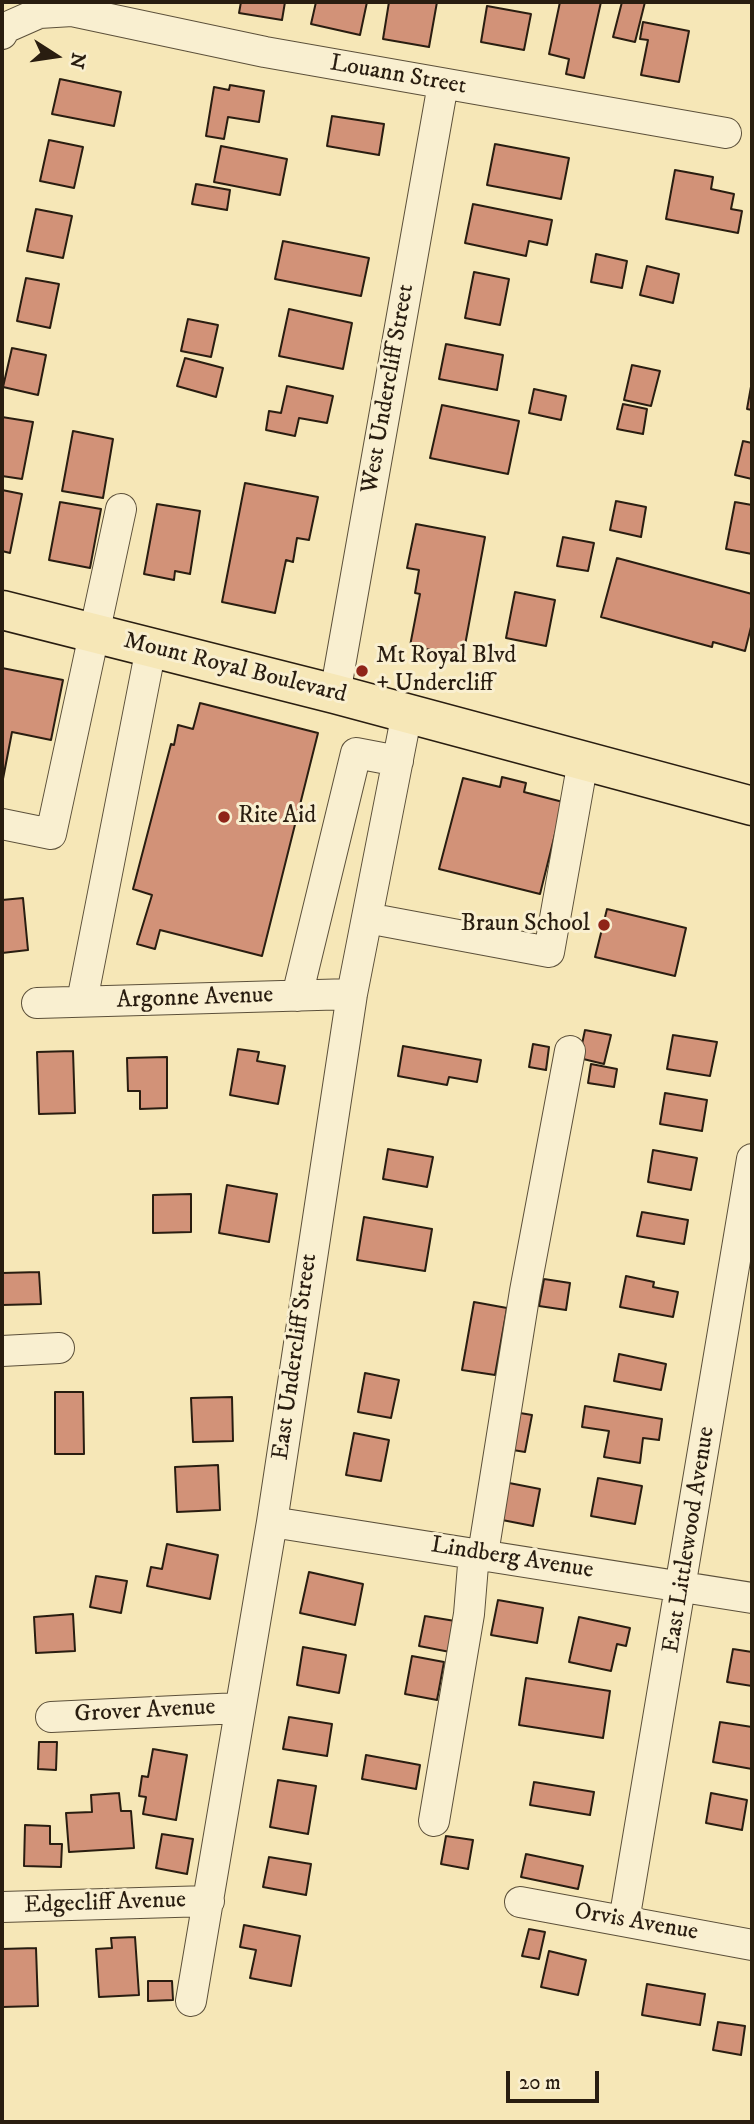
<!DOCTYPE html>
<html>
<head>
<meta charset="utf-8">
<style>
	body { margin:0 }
	#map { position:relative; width:754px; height:2124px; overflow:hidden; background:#f6e7b7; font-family:"IM FELL DW Pica",serif }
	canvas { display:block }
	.frame { position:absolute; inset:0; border:4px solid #291d10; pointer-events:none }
	.north { position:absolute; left:21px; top:21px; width:70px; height:70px; -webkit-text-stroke:5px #f9efd0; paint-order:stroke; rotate:102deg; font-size:19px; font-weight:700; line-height:28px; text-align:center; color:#291d10 }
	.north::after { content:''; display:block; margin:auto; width:24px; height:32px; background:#291d10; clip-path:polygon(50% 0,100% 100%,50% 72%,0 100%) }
	.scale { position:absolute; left:506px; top:2071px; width:93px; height:32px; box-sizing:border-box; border:4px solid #291d10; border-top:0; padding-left:9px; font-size:21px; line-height:24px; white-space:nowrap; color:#291d10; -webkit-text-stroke:5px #f9efd0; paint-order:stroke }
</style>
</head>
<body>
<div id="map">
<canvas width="754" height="2124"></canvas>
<div class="frame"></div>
<div class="north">N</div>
<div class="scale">20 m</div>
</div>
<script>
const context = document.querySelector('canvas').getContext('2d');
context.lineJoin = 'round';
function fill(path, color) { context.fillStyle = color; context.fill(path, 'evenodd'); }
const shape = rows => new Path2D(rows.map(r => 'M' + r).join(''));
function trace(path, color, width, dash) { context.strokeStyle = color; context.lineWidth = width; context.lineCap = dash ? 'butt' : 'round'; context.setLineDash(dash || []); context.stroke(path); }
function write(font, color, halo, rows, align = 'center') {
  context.font = font + ' "IM FELL DW Pica",serif'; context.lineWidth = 6; context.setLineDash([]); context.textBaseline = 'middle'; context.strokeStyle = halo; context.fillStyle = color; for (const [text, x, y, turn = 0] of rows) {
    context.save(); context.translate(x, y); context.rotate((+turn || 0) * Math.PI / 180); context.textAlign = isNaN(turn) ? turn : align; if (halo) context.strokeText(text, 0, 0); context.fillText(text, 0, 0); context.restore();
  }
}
const building = shape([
	[241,2,285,2,282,20,239,13,241,2],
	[316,2,367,2,360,35,311,24,316,2],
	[389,2,437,2,429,47,383,39,389,2],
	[560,2,601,2,584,78,566,74,569,59,549,54,560,2],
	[622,2,645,2,635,42,613,37,622,2],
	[487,6,531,14,524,50,481,42,487,6],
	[643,22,689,31,679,82,641,75,648,40,640,39,643,22],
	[60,79,121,92,114,126,52,114,60,79],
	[230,85,264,91,259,122,228,117,224,139,206,136,214,87,229,90,230,85],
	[332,116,384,124,379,155,327,146,332,116],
	[49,140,83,147,74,188,40,181,49,140],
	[495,144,569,158,561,199,487,185,495,144],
	[221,146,287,159,280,195,214,182,221,146],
	[675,170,713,177,711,189,734,194,731,209,742,211,738,233,666,219,675,170],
	[196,184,230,190,227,210,192,204,196,184],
	[473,204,552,220,547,245,529,241,526,256,465,243,473,204],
	[36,209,72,216,63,258,27,251,36,209],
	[283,241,369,258,361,296,275,279,283,241],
	[596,254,627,261,622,288,591,282,596,254],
	[647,266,679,274,673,303,640,295,647,266],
	[474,272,509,279,500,325,465,318,474,272],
	[26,278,59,284,50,328,17,321,26,278],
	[289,309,352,323,343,369,279,356,289,309],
	[188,319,218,325,211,357,181,351,188,319],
	[446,344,503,355,497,390,439,379,446,344],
	[12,348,46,355,38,395,3,387,12,348],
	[185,358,223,368,216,397,177,386,185,358],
	[632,365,660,371,651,406,624,400,632,365],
	[752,381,752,410,747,409,752,381],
	[287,386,333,396,327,423,299,418,295,436,266,430,269,411,281,413,287,386],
	[534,389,566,396,561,420,529,413,534,389],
	[623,404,647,409,643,434,617,429,623,404],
	[442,405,519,421,508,474,430,458,442,405],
	[2,417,33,422,22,479,2,476,2,417],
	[73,431,113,439,103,498,62,491,73,431],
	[743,441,752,443,752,479,735,475,743,441],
	[245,483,318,497,309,540,297,538,293,562,286,560,275,613,222,602,245,483],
	[2,490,22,494,10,553,2,551,2,490],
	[616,501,646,507,641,537,610,530,616,501],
	[60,502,101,509,90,568,49,560,60,502],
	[735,502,752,505,752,554,726,549,735,502],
	[157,504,200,511,190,574,175,571,174,580,144,574,157,504],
	[416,524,485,537,463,656,410,646,420,594,415,593,419,570,407,568,416,524],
	[563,537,594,543,588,571,557,566,563,537],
	[617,558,752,594,752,623,745,651,713,642,712,647,601,617,617,558],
	[515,592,555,600,546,646,506,638,515,592],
	[2,668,63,680,51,740,12,732,2,784,2,668],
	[200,703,318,733,262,956,160,930,155,949,137,944,152,895,133,889,171,744,174,745,178,725,193,729,200,703],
	[502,777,526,783,524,792,563,802,540,894,439,869,463,778,500,787,502,777],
	[23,898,28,950,2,953,2,900,23,898],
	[607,909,686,928,675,976,595,957,607,909],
	[585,1030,611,1035,604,1064,579,1058,585,1030],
	[673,1035,717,1042,710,1076,667,1069,673,1035],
	[533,1044,549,1047,546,1070,529,1067,533,1044],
	[403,1046,481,1060,477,1082,449,1077,447,1085,398,1076,403,1046],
	[238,1049,259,1052,257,1061,285,1066,278,1104,230,1095,238,1049],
	[73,1051,75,1113,39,1114,37,1052,73,1051],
	[167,1057,167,1108,140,1109,140,1091,128,1091,127,1058,167,1057],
	[591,1064,617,1069,614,1087,588,1083,591,1064],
	[665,1093,707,1100,702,1131,660,1124,665,1093],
	[388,1149,433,1157,427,1187,383,1179,388,1149],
	[653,1150,697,1158,691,1190,648,1182,653,1150],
	[227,1185,277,1194,269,1242,219,1233,227,1185],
	[191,1194,191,1232,153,1233,153,1195,191,1194],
	[642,1212,688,1220,684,1244,637,1236,642,1212],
	[364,1217,432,1229,425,1271,357,1260,364,1217],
	[39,1272,41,1304,2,1305,2,1273,39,1272],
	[626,1276,654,1282,653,1287,678,1292,673,1317,620,1307,626,1276],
	[544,1279,570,1283,566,1310,539,1306,544,1279],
	[474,1302,507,1308,495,1375,462,1370,474,1302],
	[619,1354,666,1364,661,1390,614,1381,619,1354],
	[365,1373,399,1380,391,1418,358,1412,365,1373],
	[55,1392,83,1392,84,1454,55,1454,55,1392],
	[232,1397,233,1441,193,1442,191,1398,232,1397],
	[585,1406,662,1419,659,1440,643,1438,640,1463,604,1457,609,1431,582,1427,585,1406],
	[514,1412,532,1415,525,1452,507,1449,514,1412],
	[354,1433,389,1440,381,1481,346,1475,354,1433],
	[218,1465,220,1510,177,1512,175,1467,218,1465],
	[598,1478,642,1486,635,1524,591,1516,598,1478],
	[504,1482,540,1489,533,1526,497,1519,504,1482],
	[167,1544,218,1555,210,1599,147,1586,151,1567,162,1569,167,1544],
	[309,1572,363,1584,355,1625,300,1613,309,1572],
	[96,1576,127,1581,121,1613,90,1607,96,1576],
	[498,1600,543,1608,537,1643,491,1635,498,1600],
	[73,1614,75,1651,36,1653,34,1617,73,1614],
	[425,1616,455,1621,450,1652,419,1646,425,1616],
	[579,1617,630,1628,626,1646,617,1644,611,1671,569,1662,579,1617],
	[303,1647,346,1655,339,1693,297,1685,303,1647],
	[733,1649,752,1652,752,1686,727,1682,733,1649],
	[412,1656,444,1662,437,1700,405,1694,412,1656],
	[526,1678,610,1691,603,1738,519,1725,526,1678],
	[289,1717,332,1724,327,1756,283,1749,289,1717],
	[720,1722,752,1727,752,1769,713,1762,720,1722],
	[39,1742,57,1742,56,1770,38,1769,39,1742],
	[153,1749,187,1755,176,1820,143,1814,146,1797,139,1796,142,1776,148,1777,153,1749],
	[366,1755,420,1765,416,1789,362,1779,366,1755],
	[278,1780,316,1786,308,1834,270,1827,278,1780],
	[534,1782,594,1792,590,1815,530,1805,534,1782],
	[119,1793,121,1811,131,1811,134,1848,69,1852,66,1813,92,1812,91,1795,119,1793],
	[711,1793,747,1800,742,1830,706,1823,711,1793],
	[25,1825,50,1826,50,1844,62,1844,61,1867,24,1866,25,1825],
	[162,1834,193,1839,187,1874,156,1868,162,1834],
	[446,1836,473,1840,468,1869,441,1864,446,1836],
	[526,1854,583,1866,578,1889,521,1877,526,1854],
	[269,1857,311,1864,306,1895,263,1887,269,1857],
	[244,1925,300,1936,291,1986,250,1978,256,1950,240,1947,244,1925],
	[529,1929,545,1932,539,1959,522,1956,529,1929],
	[135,1937,139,1995,99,1997,96,1949,112,1948,111,1938,135,1937],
	[36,1948,38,2006,2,2007,2,1949,36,1948],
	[549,1951,586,1960,578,1995,541,1987,549,1951],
	[148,1981,172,1981,173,2000,148,2001,148,1981],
	[647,1984,705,1994,700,2025,642,2015,647,1984],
	[718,2022,745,2026,741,2055,713,2050,718,2022]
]);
const minor = shape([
	[2,34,5,28,39,13,72,11,265,52,726,133],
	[335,694,443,84],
	[2,824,51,834,121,509],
	[367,918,549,952,583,761],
	[297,996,356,753,398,761],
	[82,1001,151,648],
	[37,1003,352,994],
	[2,1351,59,1348],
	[272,1522,752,1598],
	[483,1554,525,1291,570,1051],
	[51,1717,239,1708],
	[434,1821,469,1614,474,1553],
	[520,1902,752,1945],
	[2,1907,209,1901],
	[624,1921,752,1159],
	[191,2001,272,1522,352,994,407,713]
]);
const major = shape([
	[2,610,335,694,752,806]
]);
const markers = [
	[362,671,7,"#8f2418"],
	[224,817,7,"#8f2418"],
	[604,925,7,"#8f2418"]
];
const streetNames = [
	["Louann Street",398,76,10],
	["West Undercliff Street",389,389,-80],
	["Mount Royal Boulevard",235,669,14],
	["Argonne Avenue",195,999,-2],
	["East Undercliff Street",296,1357,-82],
	["East Littlewood Avenue",690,1540,-81],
	["Lindberg Avenue",512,1559,9],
	["Grover Avenue",145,1712,-3],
	["Edgecliff Avenue",105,1904,-2],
	["Orvis Avenue",636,1923,10]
];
const poiNames = [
	["Mt Royal Blvd",376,657],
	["+ Undercliff",376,685],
	["Rite Aid",238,817],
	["Braun School",590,925,"right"]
];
fill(building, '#d29278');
trace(building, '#291d10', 2);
trace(minor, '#5c503a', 32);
trace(major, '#291d10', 41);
trace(minor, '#f9efd0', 30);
trace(major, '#f6e7b7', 38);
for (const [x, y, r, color] of markers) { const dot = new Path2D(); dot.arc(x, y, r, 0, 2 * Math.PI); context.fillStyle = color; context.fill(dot); trace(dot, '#f9efd0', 2.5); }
write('24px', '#291d10', '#f9efd0', streetNames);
write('24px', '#291d10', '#f9efd0', poiNames, 'left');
</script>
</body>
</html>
